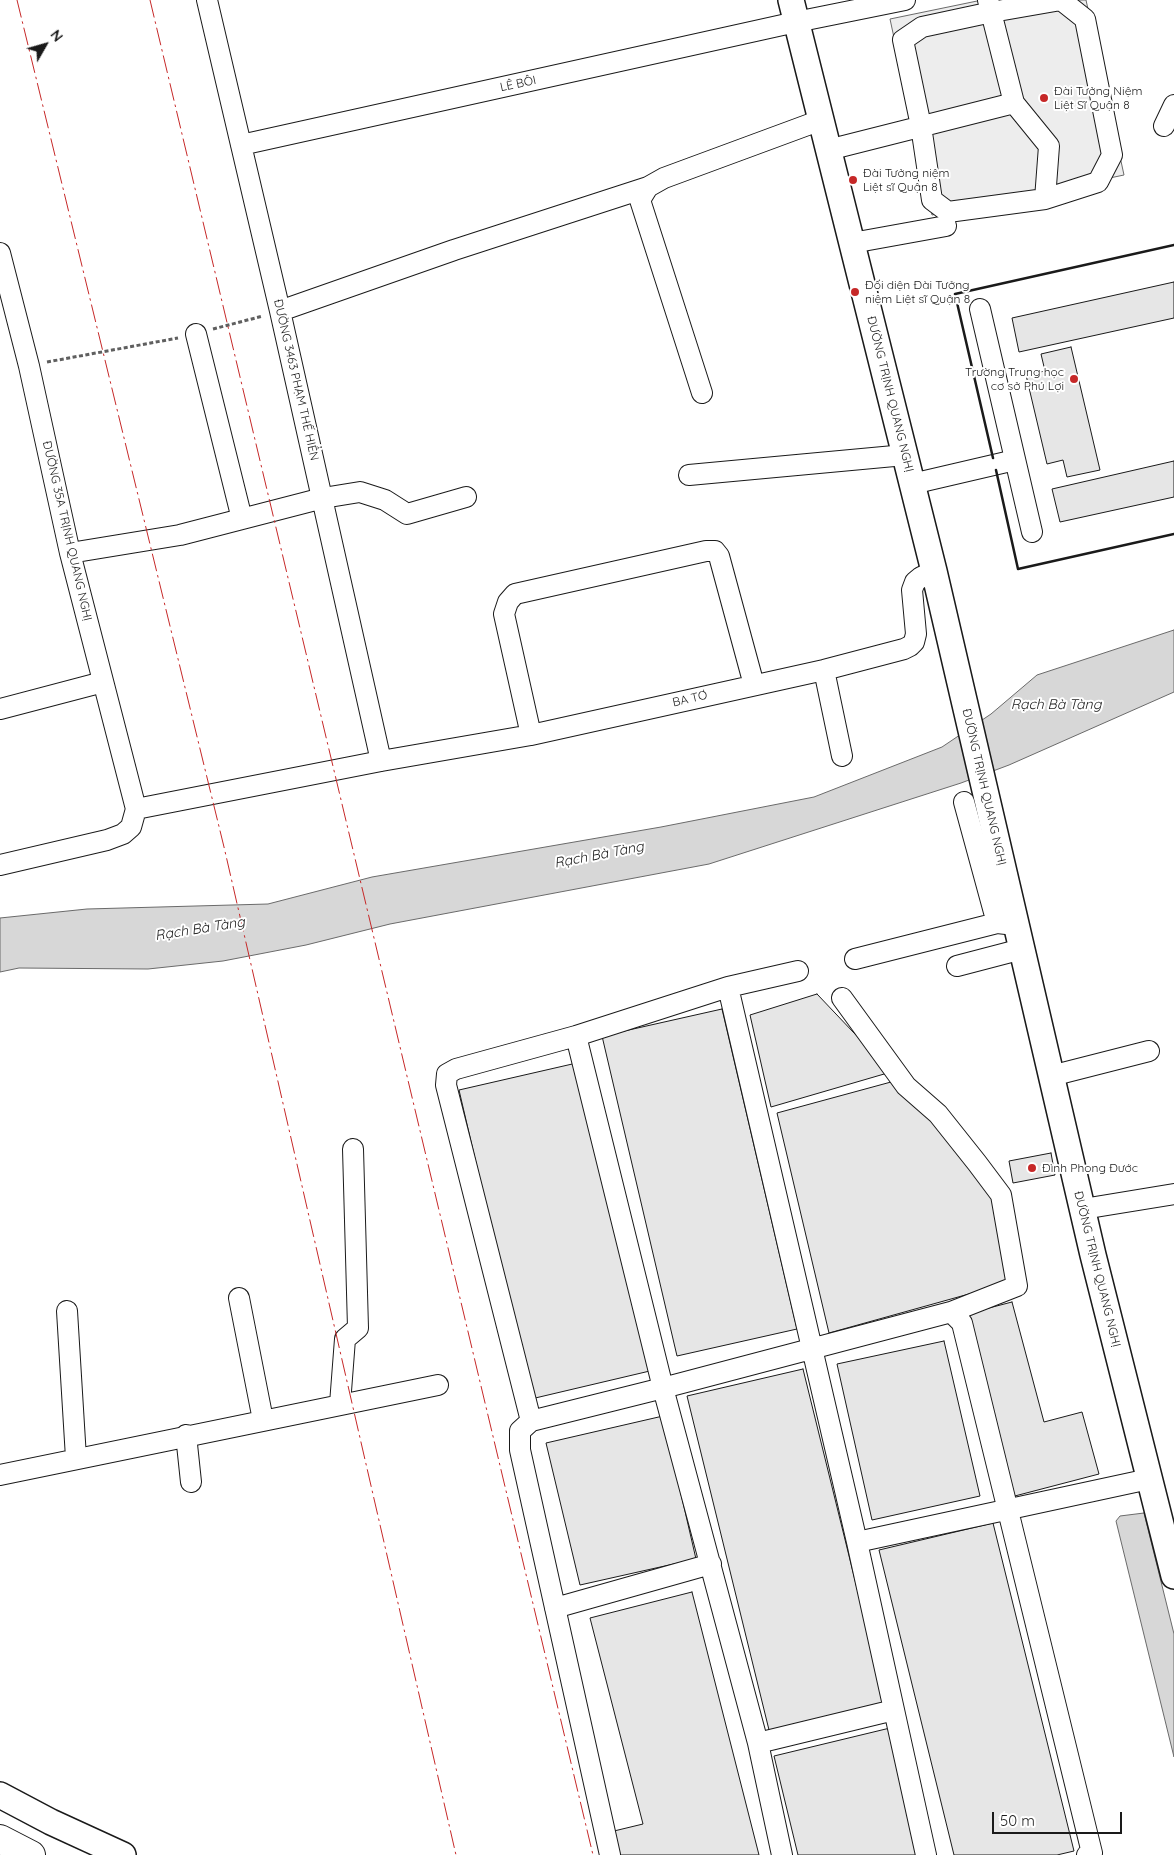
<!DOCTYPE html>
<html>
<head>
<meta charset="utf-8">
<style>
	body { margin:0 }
	#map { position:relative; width:1174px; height:1855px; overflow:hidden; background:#fff; font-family:Quicksand,sans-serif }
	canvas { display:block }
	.north { position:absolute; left:20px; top:20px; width:50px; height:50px; -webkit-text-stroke:4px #fff; paint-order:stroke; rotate:52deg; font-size:14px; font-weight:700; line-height:20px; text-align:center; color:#1a1a1a }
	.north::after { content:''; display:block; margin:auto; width:18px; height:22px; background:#1a1a1a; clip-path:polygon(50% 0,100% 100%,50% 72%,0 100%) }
	.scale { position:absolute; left:992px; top:1812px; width:130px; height:22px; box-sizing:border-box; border:2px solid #1a1a1a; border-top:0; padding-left:6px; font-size:15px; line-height:18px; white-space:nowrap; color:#1a1a1a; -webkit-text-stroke:4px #fff; paint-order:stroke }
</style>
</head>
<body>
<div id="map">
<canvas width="1174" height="1855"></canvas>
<div class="north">N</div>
<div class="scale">50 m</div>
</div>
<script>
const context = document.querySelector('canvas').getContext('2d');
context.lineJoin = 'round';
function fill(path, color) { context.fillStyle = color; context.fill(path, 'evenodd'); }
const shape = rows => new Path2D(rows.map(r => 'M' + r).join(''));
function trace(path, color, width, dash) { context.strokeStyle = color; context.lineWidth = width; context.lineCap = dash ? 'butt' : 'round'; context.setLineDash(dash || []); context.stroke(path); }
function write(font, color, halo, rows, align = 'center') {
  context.font = font + ' Quicksand,sans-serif'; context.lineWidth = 4; context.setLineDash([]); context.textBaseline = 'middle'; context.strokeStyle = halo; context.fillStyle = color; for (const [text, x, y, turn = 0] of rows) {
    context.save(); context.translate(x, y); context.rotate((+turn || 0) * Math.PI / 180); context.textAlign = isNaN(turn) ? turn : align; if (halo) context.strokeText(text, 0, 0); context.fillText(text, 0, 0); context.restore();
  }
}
const built = shape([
	[982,0,1086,0,1124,175,932,215,890,19,982,0]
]);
const water = shape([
	[1174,630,1174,692,1009,765,961,783,709,864,390,924,306,945,223,961,148,969,19,968,0,972,0,918,87,909,268,904,372,877,661,827,814,797,942,747,991,714,1037,675,1174,630],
	[1144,1513,1174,1634,1174,1757,1116,1521,1120,1516,1144,1513]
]);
const building = shape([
	[1174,282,1174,318,1019,352,1012,318,1174,282],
	[1071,347,1100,470,1067,477,1063,460,1047,464,1026,375,1045,371,1041,354,1071,347],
	[1174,461,1174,497,1060,522,1052,489,1174,461],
	[817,994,891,1072,771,1107,750,1015,817,994],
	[722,1009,797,1329,677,1356,602,1036,722,1009],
	[581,1062,654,1370,531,1399,459,1090,581,1062],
	[891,1082,952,1135,995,1191,1012,1282,829,1333,777,1113,891,1082],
	[1051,1153,1055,1175,1013,1183,1009,1161,1051,1153],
	[1012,1302,1044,1422,1082,1412,1099,1474,1011,1497,962,1315,1012,1302],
	[944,1341,980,1496,872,1520,837,1364,944,1341],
	[803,1369,886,1706,770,1734,687,1396,803,1369],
	[663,1416,696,1559,580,1585,546,1443,663,1416],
	[993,1523,1074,1851,1057,1855,954,1855,879,1550,993,1523],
	[692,1592,759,1855,620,1855,614,1831,643,1824,590,1618,692,1592],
	[890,1728,921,1855,798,1855,774,1756,890,1728]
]);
const path = shape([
	[213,329,263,316],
	[47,362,178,338]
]);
const minor = shape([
	[207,0,280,311,381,761],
	[1061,0,1085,19,1112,155,1098,182,1045,199,948,212,932,200,921,126,903,40,922,27,992,12,1061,0],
	[1014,103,1049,146,1045,199],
	[1164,126,1174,105],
	[241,145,796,22,905,0],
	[828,150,1014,103,988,0],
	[852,243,946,226],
	[0,253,29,366,70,553,136,809],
	[980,309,1032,532],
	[280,311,454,250,648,187],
	[196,334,242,519],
	[702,393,640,200,648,187,664,178,821,120],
	[689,475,905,455],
	[912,484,1015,460],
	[70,553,180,535,323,498,360,492,385,500,407,514,466,497],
	[824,670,842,756],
	[0,709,103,682],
	[531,735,504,614,508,602,515,594,706,551,715,551,719,556,754,685],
	[964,802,997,923],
	[136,809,381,761,531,735,824,670,904,649,910,646,914,642,916,634,912,590,915,582,921,577,934,571],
	[0,865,107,840,123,834,131,827,136,809],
	[855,959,997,923,1016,925],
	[957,966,1022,949],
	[728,987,857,1542,926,1855],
	[842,998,906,1086,938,1114,977,1163,1001,1195,1017,1286,951,1312],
	[576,1036,663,1388,758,1743],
	[1051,1076,1149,1051],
	[1083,1209,1174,1194],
	[239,1298,263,1420],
	[67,1311,76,1458],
	[340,1404,345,1339,358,1328,353,1149],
	[531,1421,446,1085,447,1074,456,1069,576,1036,728,987,798,971],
	[186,1435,191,1482],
	[0,1475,438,1385],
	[857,1542,1149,1479],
	[555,1608,711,1564],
	[610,1855,520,1450,520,1431,531,1421,663,1388,951,1312,962,1323,1092,1853,1087,1855],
	[782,1855,758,1743,894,1710]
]);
const major = shape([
	[791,0,934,571,1093,1255,1174,1576],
	[0,1795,51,1822,123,1855]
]);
const highway = shape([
	[0,1839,31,1855]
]);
const wall = shape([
	[993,458,955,294,1174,245],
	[996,470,1018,569,1174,534]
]);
const power = shape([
	[17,0,224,847,456,1855],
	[150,0,593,1855]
]);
const markers = [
	[1044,98,5,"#c62828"],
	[853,180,5,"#c62828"],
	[855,292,5,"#c62828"],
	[1074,379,5,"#c62828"],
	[1032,1168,5,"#c62828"]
];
const streetNames = [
	["LÊ BÔI",518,84,-12],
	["ĐƯỜNG 3463 PHẠM THẾ HIỂN",296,380,77],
	["ĐƯỜNG TRỊNH QUANG NGHỊ",890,394,76],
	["ĐƯỜNG 35A TRỊNH QUANG NGHỊ",67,531,77],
	["BA TƠ",690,699,-13],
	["ĐƯỜNG TRỊNH QUANG NGHỊ",984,787,77],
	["ĐƯỜNG TRỊNH QUANG NGHỊ",1097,1269,76]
];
const poiNames = [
	["Đài Tưởng Niệm",1054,91],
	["Liệt Sĩ Quận 8",1054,105],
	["Đài Tưởng niệm",863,173],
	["Liệt sĩ Quận 8",863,187],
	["Đối diện Đài Tưởng",865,285],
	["niệm Liệt sĩ Quận 8",865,299],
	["Trường Trung học",1064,372,"right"],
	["cơ sở Phú Lợi",1064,386,"right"],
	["Đình Phong Đước",1042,1168]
];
const waterNames = [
	["Rạch Bà Tàng",1056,705],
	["Rạch Bà Tàng",599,855,-11],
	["Rạch Bà Tàng",200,929,-9]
];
fill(built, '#ededed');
trace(built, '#6a6a6a', 1);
fill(water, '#d7d7d7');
trace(water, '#6a6a6a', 1);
fill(building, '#e6e6e6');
trace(building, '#1a1a1a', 1);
trace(minor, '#1a1a1a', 22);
trace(major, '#1a1a1a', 28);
trace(highway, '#1a1a1a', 30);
trace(path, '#5f5f5f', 3, [4, 2.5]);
trace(minor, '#fff', 20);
trace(major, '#fff', 25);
trace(highway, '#fff', 28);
trace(wall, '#1a1a1a', 2.5);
trace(power, '#c62828', 1, [18, 4, 2.5, 4]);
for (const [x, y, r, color] of markers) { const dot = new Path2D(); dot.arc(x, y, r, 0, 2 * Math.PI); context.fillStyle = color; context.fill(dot); trace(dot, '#fff', 2); }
write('12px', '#1a1a1a', '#fff', streetNames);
write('12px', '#1a1a1a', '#fff', poiNames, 'left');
write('italic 14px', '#1a1a1a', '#fff', waterNames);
</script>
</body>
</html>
